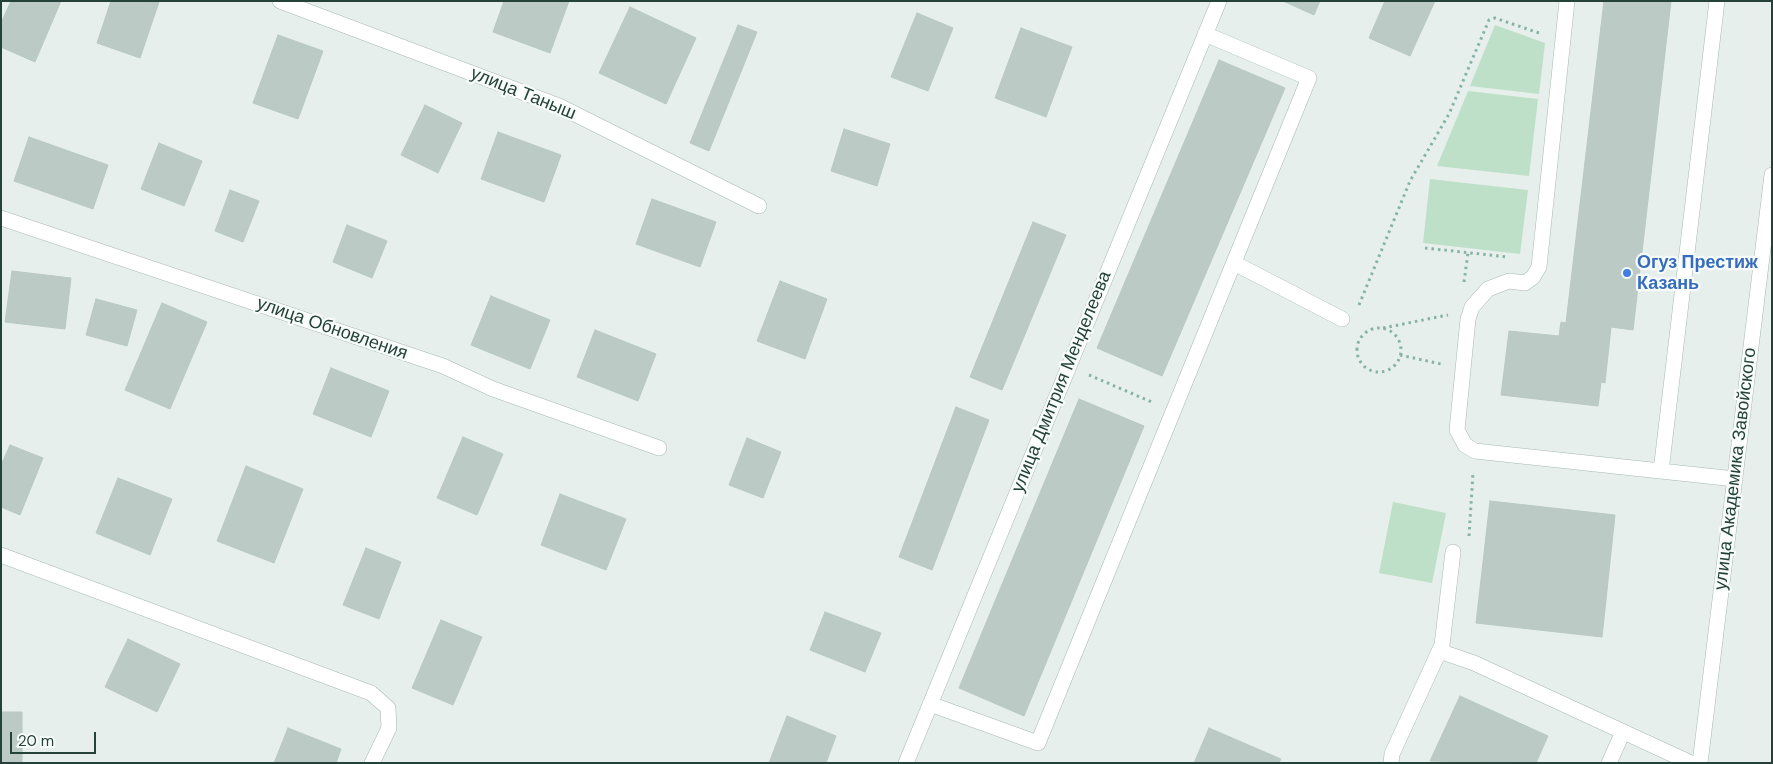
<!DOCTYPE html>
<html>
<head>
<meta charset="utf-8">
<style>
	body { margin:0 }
	#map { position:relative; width:1773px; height:764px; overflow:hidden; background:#e6efeb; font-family:"DM Sans",sans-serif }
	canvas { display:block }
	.frame { position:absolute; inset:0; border:2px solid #24423a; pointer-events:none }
	.scale { position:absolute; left:10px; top:732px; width:86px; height:22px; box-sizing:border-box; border:2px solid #24423a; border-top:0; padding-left:6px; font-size:15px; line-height:18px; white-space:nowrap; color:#24423a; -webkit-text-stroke:4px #f7fbf9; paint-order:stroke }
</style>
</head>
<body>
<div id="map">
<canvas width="1773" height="764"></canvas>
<div class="frame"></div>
<div class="scale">20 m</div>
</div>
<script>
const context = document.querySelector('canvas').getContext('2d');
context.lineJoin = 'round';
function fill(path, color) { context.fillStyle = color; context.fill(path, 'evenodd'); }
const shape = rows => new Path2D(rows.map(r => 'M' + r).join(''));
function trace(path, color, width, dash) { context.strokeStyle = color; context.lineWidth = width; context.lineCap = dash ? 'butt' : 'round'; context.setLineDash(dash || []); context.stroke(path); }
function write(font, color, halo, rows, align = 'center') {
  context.font = font + ' "DM Sans",sans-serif'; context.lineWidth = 4.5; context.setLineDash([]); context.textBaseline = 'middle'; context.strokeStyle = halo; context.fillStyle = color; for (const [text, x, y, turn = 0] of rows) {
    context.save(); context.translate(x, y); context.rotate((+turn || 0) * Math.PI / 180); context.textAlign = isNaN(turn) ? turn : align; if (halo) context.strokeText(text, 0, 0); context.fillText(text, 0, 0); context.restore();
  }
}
const green = shape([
	[1495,25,1545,43,1539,94,1470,86],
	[1468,91,1538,99,1529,176,1437,166],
	[1430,179,1528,190,1520,254,1423,243],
	[1393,502,1446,513,1432,583,1379,573]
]);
const building = shape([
	[11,1,61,1,35,62,1,47,1,23,11,1],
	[111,1,159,2,140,58,97,43,111,1],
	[504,1,569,1,550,53,493,32,504,1],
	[1283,1,1320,1,1314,15,1283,1],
	[1385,1,1435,1,1410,56,1369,38,1385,1],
	[1604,1,1671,1,1633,330,1611,327,1605,383,1601,382,1598,406,1501,395,1509,331,1559,336,1561,322,1566,323,1604,1],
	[630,7,696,38,666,104,599,73,630,7],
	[917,13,953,28,928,91,891,77,917,13],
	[738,25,757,32,709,151,690,143,738,25],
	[1021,28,1072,47,1046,117,995,98,1021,28],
	[278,35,323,51,298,119,253,103,278,35],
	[1219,60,1285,88,1162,376,1097,348,1219,60],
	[425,105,462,123,438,173,401,155,425,105],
	[844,129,890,144,877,186,831,171,844,129],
	[498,132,561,155,544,202,481,179,498,132],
	[29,137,108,165,93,209,14,181,29,137],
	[159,143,202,161,184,206,141,189,159,143],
	[230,190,259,201,243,242,215,231,230,190],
	[652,199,716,222,700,267,636,244,652,199],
	[1033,222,1066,235,1002,390,970,377,1033,222],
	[347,225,387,241,372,278,333,262,347,225],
	[12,271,71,278,65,329,5,322,12,271],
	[780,281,827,299,805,359,757,341,780,281],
	[491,296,550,320,530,369,471,345,491,296],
	[96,299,137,310,127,346,86,335,96,299],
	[162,303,207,322,170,409,125,390,162,303],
	[595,330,656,354,638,401,577,377,595,330],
	[331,368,389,391,371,437,313,414,331,368],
	[1079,399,1144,426,1024,716,959,688,1079,399],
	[956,407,989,420,932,570,899,557,956,407],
	[463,437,503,454,477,515,437,498,463,437],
	[747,438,781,452,763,498,729,485,747,438],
	[10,445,43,458,20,515,1,507,1,465,10,445],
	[246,466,303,489,274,563,217,541,246,466],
	[118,478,172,499,150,555,96,533,118,478],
	[560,494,626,519,606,570,541,545,560,494],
	[1490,501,1615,515,1602,637,1476,623,1490,501],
	[366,548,401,562,379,619,343,605,366,548],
	[825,612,881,633,865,672,810,650,825,612],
	[441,620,482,637,453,705,412,688,441,620],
	[128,639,180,664,157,712,105,687,128,639],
	[1460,696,1548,736,1536,763,1430,761,1460,696],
	[1,712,22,712,22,763,1,763,1,712],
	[787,716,836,736,826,763,769,763,787,716],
	[288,728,341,749,336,763,274,763,288,728],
	[1209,728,1281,759,1279,763,1194,763,1209,728]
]);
const path = shape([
	[1425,248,1508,257],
	[1464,282,1468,253],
	[1359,305,1410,181,1449,114,1489,20,1495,18,1542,34],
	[1383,328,1448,315],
	'1357 350a22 22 0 1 1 44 0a22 22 0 1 1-44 0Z',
	[1400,355,1441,364],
	[1089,375,1154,403],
	[1469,536,1473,473]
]);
const minor = shape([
	[280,1,559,106,759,206],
	[1567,1,1539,267,1533,277,1525,283,1509,281,1488,289,1472,307,1468,319,1457,430,1465,445,1475,451,1735,479],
	[1,218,443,366,493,389,659,448],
	[1234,263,1342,319],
	[1661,471,1717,1],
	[1,555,371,693,388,708,389,728,372,763],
	[1439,651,1474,663,1691,763],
	[930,704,1038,743,1309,78,1205,34],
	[906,763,1219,1],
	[1391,763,1392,754,1442,645,1453,552],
	[1609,763,1623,732],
	[1700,763,1772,175]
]);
const markers = [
	[1627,273,5,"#3f7fe0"]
];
const streetNames = [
	["улица Таныш",523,94,22],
	["улица Обновления",332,329,19],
	["улица Дмитрия Менделеева",1062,382,-68],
	["улица Академика Завойского",1736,469,-83]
];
const shopNames = [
	["Огуз Престиж",1637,263],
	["Казань",1637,284]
];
fill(green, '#bfe0c8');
fill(building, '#bbcac4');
trace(building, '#b8c9c2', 1);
trace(minor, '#a8b8b2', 16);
trace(path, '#86b3a5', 3, [2.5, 4]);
trace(minor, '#fff', 15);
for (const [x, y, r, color] of markers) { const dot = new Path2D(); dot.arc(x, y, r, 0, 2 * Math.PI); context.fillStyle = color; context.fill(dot); trace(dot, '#f7fbf9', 2); }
write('18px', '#24423a', '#f7fbf9', streetNames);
write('bold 18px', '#366cbe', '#f7fbf9', shopNames, 'left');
</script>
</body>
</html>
